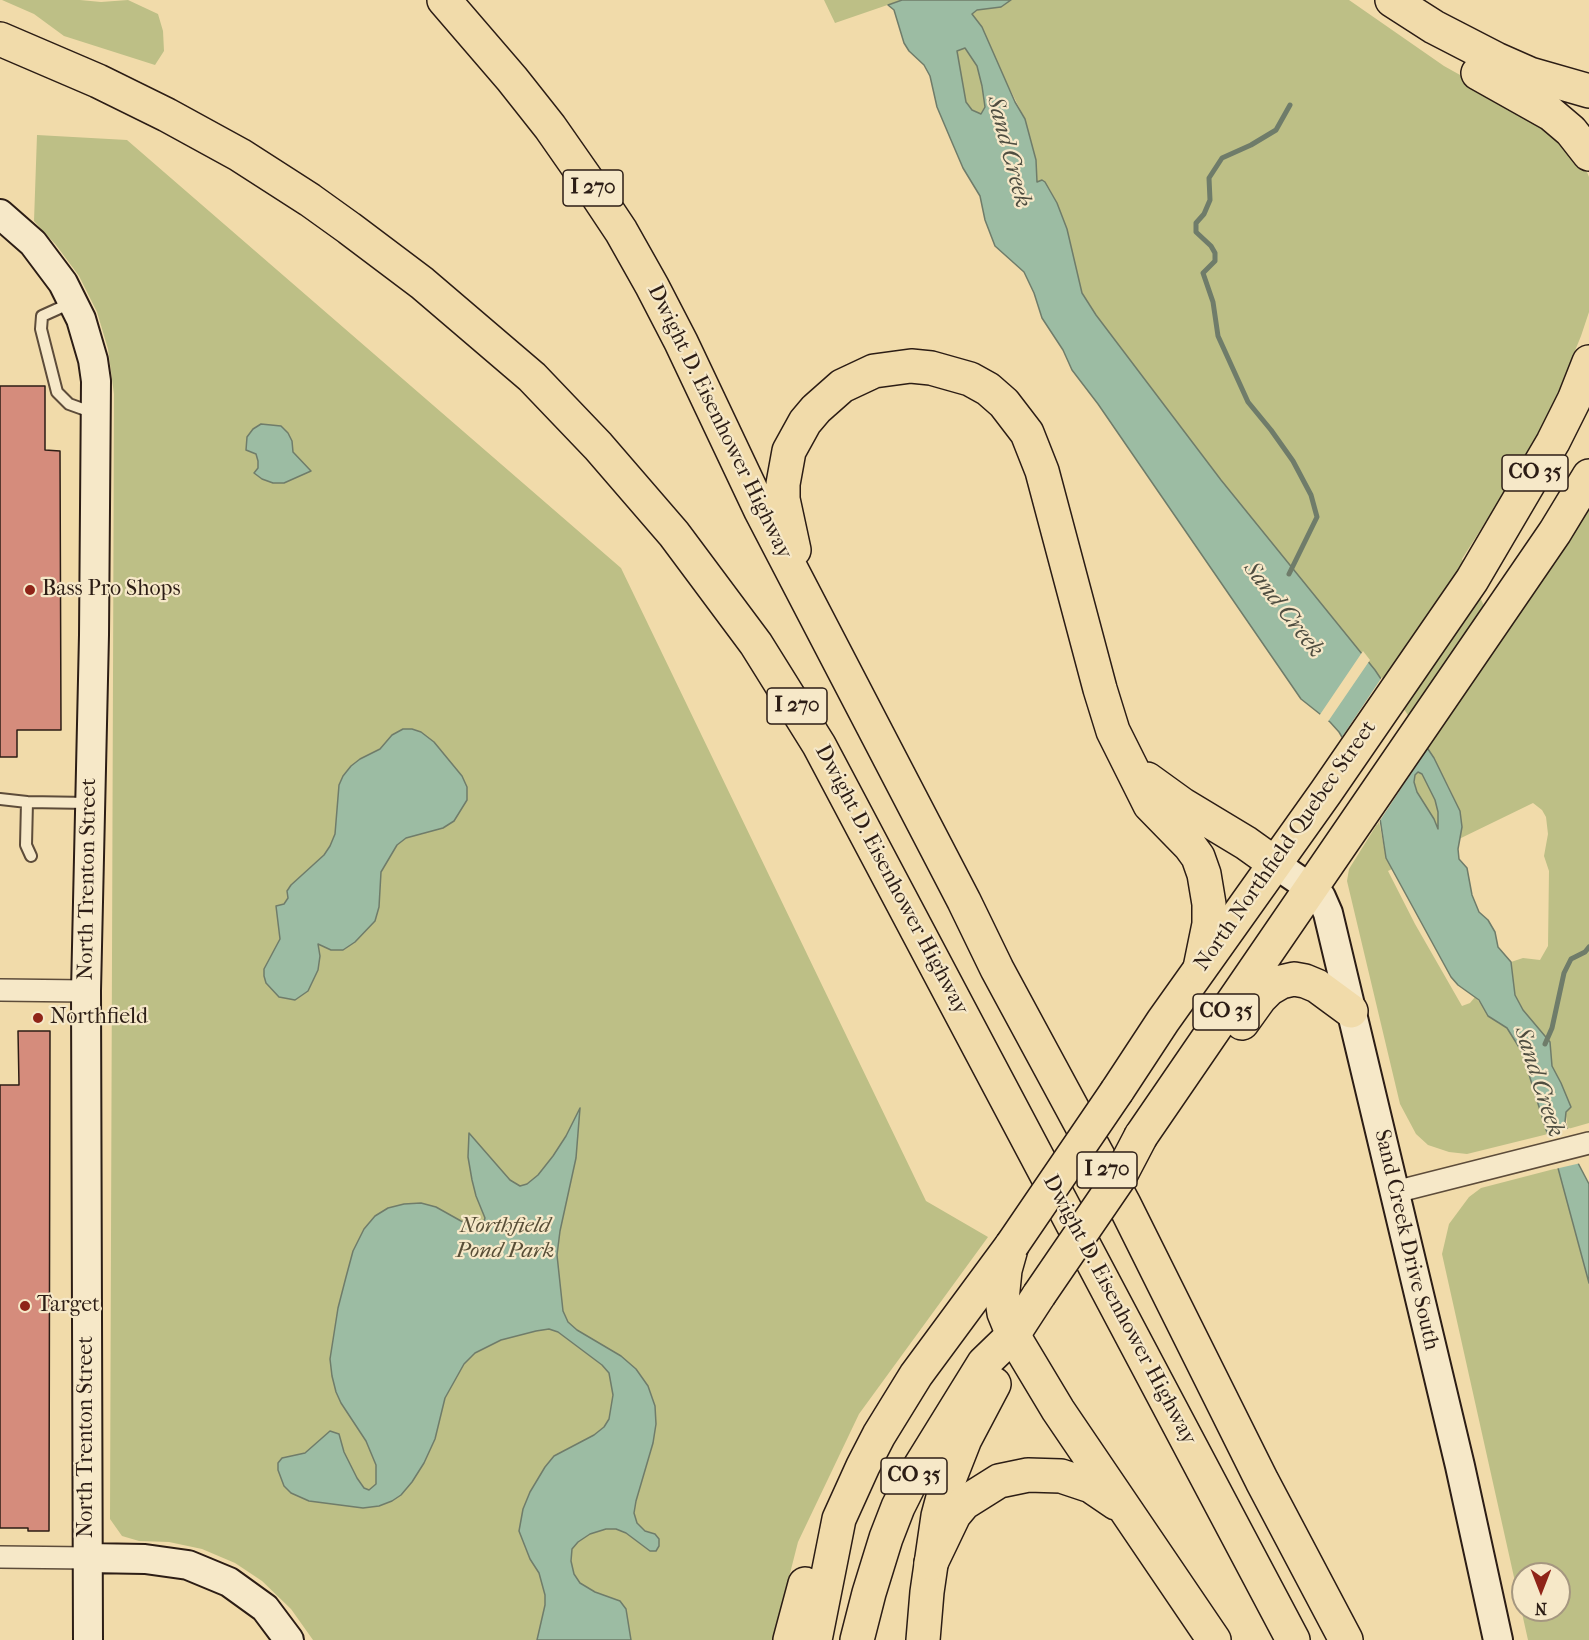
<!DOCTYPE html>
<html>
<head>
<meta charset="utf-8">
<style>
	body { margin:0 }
	#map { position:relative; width:1589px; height:1640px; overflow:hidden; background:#f1dbaa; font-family:"IM FELL French Canon",serif }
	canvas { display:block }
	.north { position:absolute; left:1511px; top:1562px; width:60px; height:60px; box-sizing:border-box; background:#f6e8c8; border:2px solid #a59780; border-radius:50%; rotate:180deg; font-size:16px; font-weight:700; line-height:24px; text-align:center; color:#2c1d15 }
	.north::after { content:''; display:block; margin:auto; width:21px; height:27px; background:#8f2418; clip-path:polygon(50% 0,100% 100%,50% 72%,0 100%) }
</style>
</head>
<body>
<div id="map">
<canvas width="1589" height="1640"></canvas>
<div class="north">N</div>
</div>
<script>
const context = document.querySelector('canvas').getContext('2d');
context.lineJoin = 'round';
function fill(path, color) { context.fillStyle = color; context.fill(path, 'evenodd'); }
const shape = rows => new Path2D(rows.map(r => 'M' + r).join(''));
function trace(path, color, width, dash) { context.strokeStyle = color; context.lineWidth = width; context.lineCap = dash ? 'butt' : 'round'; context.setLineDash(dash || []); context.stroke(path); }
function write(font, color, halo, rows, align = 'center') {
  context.font = font + ' "IM FELL French Canon",serif'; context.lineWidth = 4.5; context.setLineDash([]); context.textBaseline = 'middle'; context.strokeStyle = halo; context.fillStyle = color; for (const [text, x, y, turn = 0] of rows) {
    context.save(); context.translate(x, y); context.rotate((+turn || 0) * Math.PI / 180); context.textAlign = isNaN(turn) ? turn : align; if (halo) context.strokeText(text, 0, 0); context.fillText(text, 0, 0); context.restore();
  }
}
const green = shape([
	[2,0,80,0,101,2,128,0,158,14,163,31,164,51,155,65,64,36,34,14],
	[824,0,902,0,835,23],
	[1011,0,1349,0,1444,66,1503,99,1572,149,1587,172,1589,177,1589,312,1581,336,1554,402,1523,463,1462,559,1500,640,1589,506,1589,1123,1568,1129,1561,1083,1552,1066,1550,1042,1523,1010,1515,995,1513,983,1511,962,1523,958,1540,960,1548,946,1549,871,1544,856,1548,834,1546,817,1542,810,1533,803,1459,839,1462,827,1460,811,1449,787,1434,758,1375,670,1221,480,1096,315,1082,293,1067,230,1057,203,1049,188,1037,182,1036,160,1025,119,972,14,977,10,1001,7],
	[965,48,977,66,982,86,985,107,981,114,971,110,966,102,957,51],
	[37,135,127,140,621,568,926,1201,988,1237,859,1414,798,1542,773,1640,313,1640,291,1609,262,1581,235,1563,202,1549,169,1542,139,1541,122,1536,110,1519,114,394,108,349,97,312,79,276,56,245,34,221],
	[1418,772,1422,773,1435,800,1438,812,1438,832,1417,792,1414,782,1415,775],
	[1379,821,1386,858,1392,869,1388,871,1415,924,1462,1006,1470,1003,1475,997,1498,1023,1507,1028,1522,1052,1548,1134,1467,1154,1449,1152,1428,1145,1416,1134,1400,1104,1347,881,1349,869],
	[1558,1168,1589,1283,1589,1640,1528,1640,1442,1254,1449,1224,1469,1197,1481,1188],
	[1523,1574,1559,1574,1559,1610,1523,1610]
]);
const water = shape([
	[902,0,1011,0,1001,7,977,10,972,14,982,27,1015,102,1025,119,1036,160,1037,182,1042,180,1045,182,1057,203,1067,229,1082,293,1096,315,1221,480,1375,670,1434,758,1460,811,1462,827,1458,849,1459,859,1467,868,1472,895,1479,912,1488,920,1495,932,1498,947,1511,962,1515,995,1523,1010,1550,1042,1552,1066,1561,1083,1571,1107,1566,1112,1565,1122,1578,1163,1589,1184,1589,1283,1558,1168,1522,1052,1507,1028,1488,1016,1479,1000,1458,985,1451,977,1386,858,1379,812,1368,781,1339,732,1330,722,1301,699,1098,404,1072,370,1063,350,1042,318,1034,293,1024,272,995,246,985,220,980,196,963,168,951,140,937,107,930,76,924,65,909,51,904,43,894,10,888,5,902,0],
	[965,48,977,66,982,86,985,107,981,114,972,110,966,102,957,51,965,48],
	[1418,772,1422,774,1435,800,1438,812,1438,829,1434,819,1417,792,1414,782,1415,775,1418,772],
	[261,424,281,426,288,433,292,441,293,452,311,471,284,483,273,483,262,479,254,473,258,468,258,461,256,454,246,450,247,437,253,429,261,424],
	[403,729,412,729,421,732,434,742,462,776,467,787,467,800,454,821,443,828,406,838,397,845,381,872,379,907,375,921,355,942,343,950,331,950,318,944,320,956,318,970,308,991,295,1000,279,997,266,983,264,976,264,969,280,939,276,906,284,904,288,898,287,891,291,885,324,855,330,846,335,834,339,785,343,776,351,766,360,759,380,749,392,735,403,729],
	[580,1108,576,1158,560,1231,557,1255,563,1311,568,1322,577,1330,621,1356,636,1369,648,1386,655,1406,656,1424,653,1443,636,1501,634,1513,637,1523,645,1531,655,1534,659,1539,659,1546,656,1551,650,1551,626,1533,616,1529,606,1529,590,1534,578,1542,572,1549,571,1561,574,1574,580,1583,595,1592,620,1601,626,1609,631,1640,537,1640,545,1605,545,1595,539,1573,530,1559,519,1531,523,1509,530,1492,545,1467,554,1456,594,1435,604,1427,609,1419,613,1395,609,1373,602,1365,558,1332,549,1329,536,1331,501,1340,475,1353,464,1364,445,1398,435,1439,424,1463,412,1482,401,1495,392,1501,379,1506,363,1508,309,1501,291,1493,284,1486,278,1470,278,1463,282,1458,305,1453,330,1431,339,1434,344,1452,357,1478,364,1488,369,1490,376,1484,376,1465,366,1441,341,1403,336,1392,332,1376,330,1359,338,1308,346,1277,353,1251,364,1229,375,1216,388,1208,404,1204,421,1203,436,1207,461,1221,477,1227,483,1224,485,1218,476,1196,472,1180,468,1157,469,1133,510,1180,520,1186,527,1184,538,1175,553,1156,566,1136,580,1108]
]);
const pier = shape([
	[1363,651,1370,660,1327,723,1319,716],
	[1382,677,1429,746,1377,825,1376,812,1365,782,1340,740],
	[1570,1128,1581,1163,1555,1169,1545,1135]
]);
const stream = shape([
	[1289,574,1317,517,1311,495,1293,461,1271,430,1248,402,1218,336,1213,302,1203,273,1215,261,1215,253,1211,246,1196,232,1196,223,1204,214,1210,200,1209,178,1222,158,1251,145,1276,130,1290,105],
	[1545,1044,1552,1028,1564,973,1571,959,1585,952,1589,947]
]);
const building = shape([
	[0,386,45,386,45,450,60,451,61,730,17,730,17,757,0,757,0,386],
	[18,1031,50,1031,49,1531,28,1531,28,1528,0,1528,0,1085,19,1085,18,1031]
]);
const lane = shape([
	[73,302,42,316,41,329,57,392,69,404,94,413],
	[0,799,27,802],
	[31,856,26,845,27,802,89,803]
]);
const street = shape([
	[0,990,86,991],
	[1395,1192,1589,1143],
	[0,1557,88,1558]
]);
const secondary = shape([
	[0,214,33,243,63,283,81,319,93,360,96,381,94,635,86,991,88,1640],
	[1274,863,1316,892,1321,897,1328,913,1460,1466,1498,1640],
	[88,1558,145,1559,188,1565,229,1582,265,1608,289,1640]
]);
const primary = shape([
	[1242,1023,1260,998,1269,989,1281,982,1294,979,1305,981,1317,986,1351,1011],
	[1117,1091,1163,1021,1326,792,1472,580,1553,442,1574,400,1589,362],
	[1141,1136,1555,532,1589,476],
	[790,1640,805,1584],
	[815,1640,839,1519,863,1466,879,1435,916,1375,1012,1245],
	[857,1640,869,1593,886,1538,898,1507,911,1481,984,1363,1013,1335,1039,1295],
	[923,1640,927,1592,938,1516,945,1490,965,1439,994,1384]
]);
const highway = shape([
	[444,0,512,79,550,127,587,180,621,231,652,286,681,342,761,511,964,901,997,969,1124,1204,1262,1481,1346,1640],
	[1392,0,1434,27,1496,59,1530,74,1589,91],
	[0,39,98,81,167,115,240,155,310,200,349,228,422,283,532,377,598,446,674,534,756,644,819,745,1293,1640],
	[1478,73,1551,114,1571,131,1589,154],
	[794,550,783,499,783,484,789,451,805,422,816,409,842,386,874,371,911,366,931,368,970,379,988,389,1004,403,1027,433,1042,471,1100,689,1113,731,1150,805,1190,846,1198,857,1204,874,1209,904,1209,924,1200,968],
	[1147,779,1183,805,1246,843,1274,863],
	[1012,1245,1005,1270,1002,1300,1004,1313,1013,1335,1058,1410,1214,1640],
	[931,1563,954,1515,964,1503,999,1481,1028,1475,1061,1476,1091,1486,1116,1503]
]);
const primaryBridge = shape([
	[1012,1245,1117,1091],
	[1039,1295,1119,1178,1141,1136]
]);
const markers = [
	[30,590,6,"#8f2418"],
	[38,1018,6,"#8f2418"],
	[25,1306,6,"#8f2418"]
];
const shields = [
	[593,188,60],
	[1535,473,66],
	[797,706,60],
	[1226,1012,66],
	[1107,1170,60],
	[914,1476,66]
];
const shieldNames = [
	["I 270",593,188],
	["CO 35",1535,473],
	["I 270",797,706],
	["CO 35",1226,1012],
	["I 270",1107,1170],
	["CO 35",914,1476]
];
const streetNames = [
	["Dwight D. Eisenhower Highway",719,422,64],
	["North Northfield Quebec Street",1286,846,-55],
	["North Trenton Street",88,879,-89],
	["Dwight D. Eisenhower Highway",891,880,62],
	["Sand Creek Drive South",1406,1240,77],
	["Dwight D. Eisenhower Highway",1119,1310,62],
	["North Trenton Street",87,1437,-90]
];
const poiNames = [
	["Bass Pro Shops",42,590],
	["Northfield",50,1018],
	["Target",37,1306]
];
const parkNames = [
	["Northfield",505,1227],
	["Pond Park",505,1252]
];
const waterNames = [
	["Sand Creek",1008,152,75],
	["Sand Creek",1283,610,52],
	["Sand Creek",1538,1082,72]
];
fill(green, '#bdbf86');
fill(water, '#9cbca3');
trace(water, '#6f7c6a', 1.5);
fill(pier, '#f1dbaa');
trace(stream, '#6f7c6a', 5);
fill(building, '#d58c7c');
trace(building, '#2c1d15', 1.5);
trace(lane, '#5d4c3a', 14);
trace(street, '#5d4c3a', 24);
trace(secondary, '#2c1d15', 32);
trace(primary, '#2c1d15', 36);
trace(highway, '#2c1d15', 36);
trace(lane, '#f6e8c8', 10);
trace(street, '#f6e8c8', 21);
trace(secondary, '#f6e8c8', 28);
trace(primary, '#f1dbaa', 33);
trace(highway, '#f1dbaa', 33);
trace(primaryBridge, '#2c1d15', 36, []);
trace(primaryBridge, '#f1dbaa', 33);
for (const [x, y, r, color] of markers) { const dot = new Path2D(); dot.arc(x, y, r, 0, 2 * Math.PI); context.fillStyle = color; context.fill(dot); trace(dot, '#f6e8c8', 2); }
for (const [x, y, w] of shields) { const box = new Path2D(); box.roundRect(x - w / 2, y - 18, w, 36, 4.5); context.fillStyle = '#f6e8c8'; context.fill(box); trace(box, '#2c1d15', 1.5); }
write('bold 21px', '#2c1d15', null, shieldNames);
write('22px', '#2c1d15', '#f6e8c8', streetNames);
write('22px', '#2c1d15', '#f6e8c8', poiNames, 'left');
write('italic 22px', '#584e37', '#f6e8c8', parkNames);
write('italic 24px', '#4e4d40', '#f6e8c8', waterNames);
</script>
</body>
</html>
